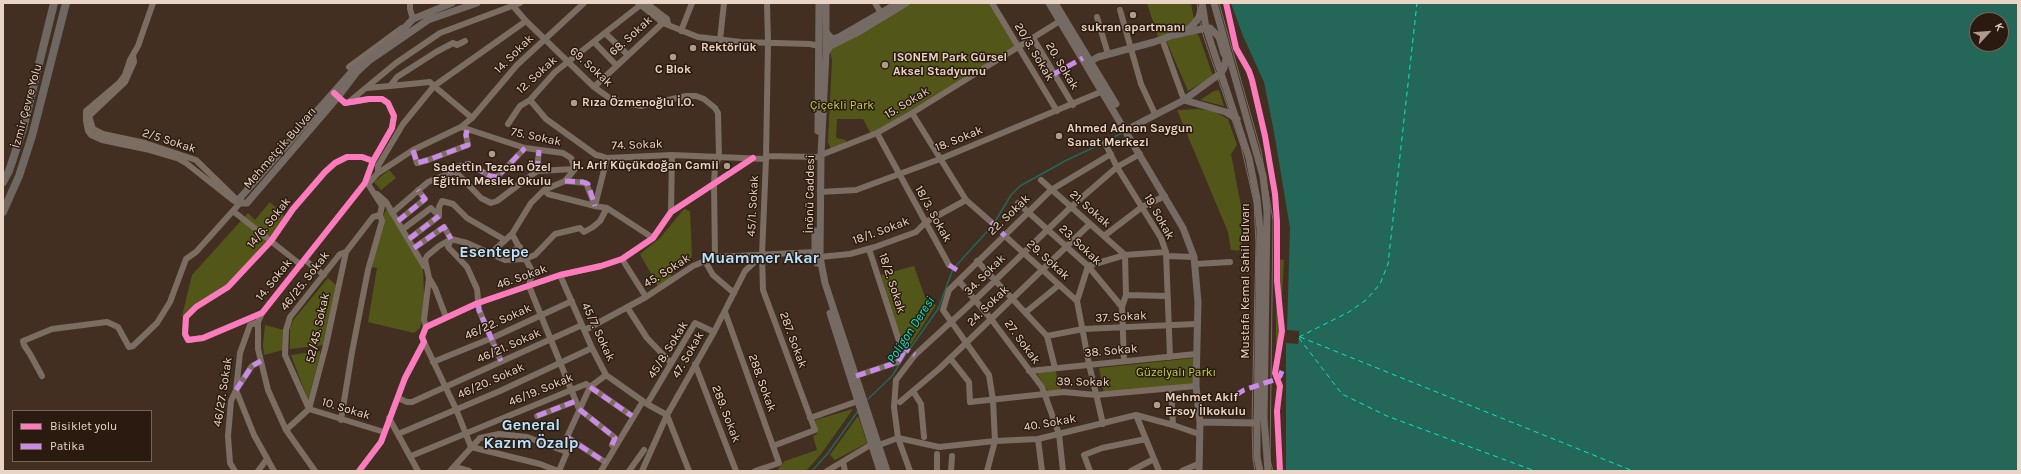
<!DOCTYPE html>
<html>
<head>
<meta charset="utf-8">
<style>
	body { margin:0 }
	#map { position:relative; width:2021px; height:474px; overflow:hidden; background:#422f21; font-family:Karla,sans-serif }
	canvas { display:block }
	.frame { position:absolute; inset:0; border:4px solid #ead4c5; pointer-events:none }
	.legend { position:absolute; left:12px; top:410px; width:140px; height:52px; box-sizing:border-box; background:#2a1a0f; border:1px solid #776458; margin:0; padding:5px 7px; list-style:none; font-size:12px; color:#ead4c5 }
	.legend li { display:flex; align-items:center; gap:8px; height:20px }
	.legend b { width:20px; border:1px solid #776458 }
	.north { position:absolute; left:1969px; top:12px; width:40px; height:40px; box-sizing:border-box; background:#2a1a0f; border:1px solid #776458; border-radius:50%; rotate:64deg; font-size:11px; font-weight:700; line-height:16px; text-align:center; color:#ead4c5 }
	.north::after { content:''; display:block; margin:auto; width:14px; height:18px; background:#af9a8c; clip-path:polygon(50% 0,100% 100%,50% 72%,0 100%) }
</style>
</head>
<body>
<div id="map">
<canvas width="2021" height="474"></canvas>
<div class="frame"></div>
<ul class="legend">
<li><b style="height:5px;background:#fd7abc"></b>Bisiklet yolu</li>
<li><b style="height:5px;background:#ca8be6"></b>Patika</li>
</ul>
<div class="north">K</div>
</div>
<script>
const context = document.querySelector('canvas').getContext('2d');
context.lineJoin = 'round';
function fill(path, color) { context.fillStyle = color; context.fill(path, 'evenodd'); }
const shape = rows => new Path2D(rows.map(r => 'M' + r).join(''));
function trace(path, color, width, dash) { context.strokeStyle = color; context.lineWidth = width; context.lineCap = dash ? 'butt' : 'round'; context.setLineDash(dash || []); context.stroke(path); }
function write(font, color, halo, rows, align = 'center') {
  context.font = font + ' Karla,sans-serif'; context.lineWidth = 3; context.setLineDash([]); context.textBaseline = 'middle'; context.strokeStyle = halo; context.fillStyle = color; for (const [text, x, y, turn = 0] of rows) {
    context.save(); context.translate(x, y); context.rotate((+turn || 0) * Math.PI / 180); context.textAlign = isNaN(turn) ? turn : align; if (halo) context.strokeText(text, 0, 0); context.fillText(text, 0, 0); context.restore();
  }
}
const green = shape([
	[908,3,989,3,1015,47,871,134,863,119,837,119,836,138,846,140,845,144,831,149,828,142,832,60,829,47],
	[1147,3,1191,3,1194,20,1187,27,1158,37],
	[1196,33,1199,36,1213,76,1188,91,1166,40],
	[1219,90,1224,106,1200,100,1214,91],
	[1198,109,1213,111,1228,119,1237,145,1231,154,1241,206,1242,251,1231,250,1228,232,1177,110],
	[389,170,396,178,381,190,374,182],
	[270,202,286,218,228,286,182,316,192,275,248,213,255,220],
	[387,208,423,269,424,294,423,313,420,328,414,333,368,322,377,268,372,267,384,214],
	[684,209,690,211,692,255,690,260,671,275,672,279,659,288,640,254,660,238],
	[1276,259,1284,260,1279,348,1276,349],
	[914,266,925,297,936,305,908,349,903,345,881,275],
	[328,278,336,285,324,345,290,349,290,328,294,319],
	[265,325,284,330,283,350,264,355,263,345],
	[320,351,320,355,308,400,291,355],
	[1194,358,1194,385,1104,393,1099,368],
	[1055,369,1061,391,1048,391,1036,372],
	[853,409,821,454,806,471,779,471,778,469,785,461,817,450,813,436,817,434,815,420],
	[858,416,867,443,835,460,830,455]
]);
const water = shape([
	[1231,3,2018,3,2018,471,1286,471,1286,343,1298,344,1299,337,1299,331,1287,330,1290,228,1274,132,1264,82,1243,36],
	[1977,20,2001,20,2001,44,1977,44]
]);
const stream = shape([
	[1106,141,1122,133],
	[902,360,938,309,953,269,993,225,1011,195,1020,186,1065,161,1103,143],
	[868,399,892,376,900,363],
	[812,471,828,453,858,411]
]);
const ferry = shape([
	[1299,337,1349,312,1366,300,1380,284,1388,264,1417,3],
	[1300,337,1633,471],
	[1299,338,1342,394,1387,416,1535,471]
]);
const minor = shape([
	[153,3,138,46,130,60,125,75,119,83,86,111,86,121,88,131,91,135,102,140,150,150,177,158,186,163,234,201,240,203],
	[410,3,410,9,413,19],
	[638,3,663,23,698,37,741,42,810,44,819,46],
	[646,3,667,19,668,23],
	[767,3,768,43,766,159,762,255,763,290,815,430,773,446],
	[875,3,881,13],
	[992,3,1057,111],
	[1120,10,1141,84,1155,114],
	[1097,17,1108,54],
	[526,21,594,87,608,97,623,103,641,106,686,96,696,96,704,99,715,108,718,113,719,157,715,167,714,184,715,257],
	[681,31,692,3],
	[605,33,628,55],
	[1033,38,1073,105],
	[1162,39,1184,100],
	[720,40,724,3],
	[594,42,616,65],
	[133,55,134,62,125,82,89,116,93,129,103,134,145,143,196,160,240,203],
	[357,72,349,67,402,28],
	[594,87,667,19],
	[367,88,390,86,397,77,436,52,453,43,457,45,465,41],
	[335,94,345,103,369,99,382,99,388,103,394,116,392,128,373,161,365,183,262,313,203,338,188,340,185,334,186,317,196,307,228,287,271,241,293,209,325,172,335,163,347,157,362,157,373,161],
	[530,100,546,119,596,155,601,156,607,158,672,155,766,159],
	[350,101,396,63,440,33,520,3],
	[912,113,966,200,991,222],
	[472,118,434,86,526,21,513,6],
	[508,124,520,106,530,100,555,72,643,3],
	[461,127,525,148,563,153,571,158,575,169,565,181,544,190,531,203,512,234,491,253],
	[877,133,949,265],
	[1105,143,1117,167,1161,238,1166,252,1170,357],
	[413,150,417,163,428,160,468,145,466,135,467,130],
	[821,155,877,133,912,113,1060,21],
	[766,156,817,157],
	[450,171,451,168,469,164,490,176,497,177,525,148],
	[537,171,539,150],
	[378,173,378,166,403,124,434,86,430,82,390,86],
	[1041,180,1125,255,1126,295,1122,307,1124,361],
	[565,181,586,183,595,206,607,208,653,238],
	[368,184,378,173,413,150,461,127,472,118,517,65,584,3],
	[544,190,548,194,595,206,607,158],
	[820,192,856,190,940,159,1103,91],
	[377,194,386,202,424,266],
	[1018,203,1088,266,1122,307],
	[233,211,301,265],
	[671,212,672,155],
	[392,213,428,182,455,171,481,198,491,203,497,201,537,171,575,169],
	[398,221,425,199,418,190],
	[403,229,431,208,439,216,439,207,442,201,453,204,467,218,505,240],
	[512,234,532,271,529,286,579,409,613,436,615,438,612,445],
	[1005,236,1077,301],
	[1104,236,1142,207,1165,196],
	[409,239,439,216],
	[414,248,444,227,451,239,448,247,467,267,477,289,479,310,501,361],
	[494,253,507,254,520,247],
	[1167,256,1194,257],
	[820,257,850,254,875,247,916,232,926,222,966,200],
	[622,259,646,297],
	[305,260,324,275],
	[705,261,713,275,734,293],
	[977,261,1047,336,1055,368],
	[1196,264,1230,262],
	[560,275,592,348,606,375,647,404,667,415,689,471],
	[429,278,435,288,446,317],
	[959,281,991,319,1042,387,1059,434,1063,471],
	[1126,295,1167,296],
	[1077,301,1089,364,1103,424],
	[1077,301,1088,266,1125,255,1166,252],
	[627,307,647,338,671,363],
	[725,312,779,463,755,471],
	[1026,312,1059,285],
	[262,313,258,322,258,349,268,390,286,430,315,471],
	[426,327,424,320,429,278,425,260,427,256,439,246,451,239,467,243,505,260,525,259,535,255,555,234,580,228,584,232,593,227,600,221,607,208],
	[585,330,646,297,693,266,715,257,815,252],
	[1047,336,1083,329,1196,324],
	[424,342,456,409,471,447,540,464,558,471],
	[950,358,969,382,970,402,1064,392,1096,395,1196,386],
	[261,361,252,366,236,390,254,435,274,471],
	[433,362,492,338,572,301],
	[695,364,736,471],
	[1029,371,1196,354],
	[42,376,30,354,24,345,23,341,52,329,107,322,118,327,129,347,133,346,157,323,170,302,186,259,196,252,240,203],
	[856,376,898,362,903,353,869,249],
	[1171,388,1173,425],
	[913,391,921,404,924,437],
	[398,398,407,402,412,402,582,325],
	[900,402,940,368,1090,224],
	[647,404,695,323,714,332],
	[309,409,285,355,286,330,290,317,340,254,346,252,373,217,380,215,382,206,368,184],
	[309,409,326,345,346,252],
	[309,409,384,432],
	[1136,415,1159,471],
	[537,416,576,401],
	[389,418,418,471],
	[810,418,858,401],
	[341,420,352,352,368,270,382,221,380,215],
	[286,430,309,409],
	[398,434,500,391,592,348],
	[567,437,605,462],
	[1038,439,1042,471],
	[879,445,898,438,939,447,995,441,1038,439,1136,415,1173,425,1199,434],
	[937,454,937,471],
	[411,456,586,384,632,416],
	[843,462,845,471],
	[455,467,469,471],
	[235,471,230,463,228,436,231,401,236,390,240,353,250,325,258,322],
	[258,471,267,459],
	[359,471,381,442,405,378,424,342,422,337,426,327,478,303,560,275,601,266,622,259,653,238,671,212,753,158],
	[450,471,480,438,499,434,527,437,567,452],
	[559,471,567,452,567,437,590,387,606,375],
	[601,471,643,401],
	[629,471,644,450],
	[642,471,667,415,714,332,745,271,762,255],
	[827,471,872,444],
	[910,471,898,438,894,407,896,380,915,355,975,300,1071,207,1117,167,1140,154],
	[951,471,952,456],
	[987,471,995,441,993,400,989,375,943,310,949,290,1051,190,1111,154],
	[1090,471,1084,455,1102,448,1146,439],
	[1131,471,1154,459],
	[1182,471,1198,464]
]);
const major = shape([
	[452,3,413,19,396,37,354,69,240,198,240,203,247,203,338,97,357,72,370,60,428,20,477,3],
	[826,3,826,53,821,155,820,257,825,283,887,471],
	[1049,3,1183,228,1194,257,1198,302,1196,386,1200,422,1199,471],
	[1055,3,1116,104],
	[1202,3,1206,28,1249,158,1257,199,1260,229,1257,423,1257,457,1260,471],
	[1214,3,1263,176,1267,211,1264,418,1268,471],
	[826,32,832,39,839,37,898,3],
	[1174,35,1206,28,1210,28,1219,37,1224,54],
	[826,53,830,46,860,31,906,3],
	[1089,65,1091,61,1098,57,1154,42,1187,30,1193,25,1199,17,1201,9],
	[1184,100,1226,112,1237,119],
	[1125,128,1130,128,1184,100,1221,73,1224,68,1227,53],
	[818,131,819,3],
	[815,231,815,252,817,263],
	[830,313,880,471],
	[1200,422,1257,423]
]);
const highway = shape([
	[3,182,9,171,23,129,54,3],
	[3,212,19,176,32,136,66,3]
]);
const tram = shape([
	[1197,3,1201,29,1241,146,1254,202,1256,243,1252,422,1253,459,1255,471],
	[1219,3,1261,151,1273,220,1270,460,1273,471]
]);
const quiet = shape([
	[1054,74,1083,58],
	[413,150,417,163,428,160,468,145,466,135,467,130],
	[537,171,539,150],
	[450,173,451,168,469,164,490,176,497,177,525,148],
	[565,181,583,182,588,184,595,206],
	[398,221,425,199,418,190],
	[991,222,1005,236],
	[409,239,439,216],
	[414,248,444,227,451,239],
	[949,265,957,270],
	[478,303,479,310,501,361],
	[901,346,915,355],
	[856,376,898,362,903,353,901,346],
	[590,387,632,416],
	[236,390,252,366,261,361],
	[1236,395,1244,390,1277,379,1280,376,1282,371],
	[579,409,613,436,615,438,612,445],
	[537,416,576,401],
	[567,437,605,462]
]);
const cycleway = shape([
	[1226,3,1236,48,1249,71,1252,80,1265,136,1275,194,1277,222,1277,281,1282,331,1275,373,1280,386,1277,411,1280,471],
	[334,93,345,103,369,99,382,99,388,103,394,116,392,128,373,161,365,183,262,313,203,338,188,340,185,334,186,317,196,307,228,287,271,241,293,209,325,172,335,163,347,157,362,157,373,161],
	[359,471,381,442,405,378,424,342,422,337,426,327,478,303,560,275,601,266,622,259,653,238,671,212,753,158]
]);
const markers = [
	[1133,15,4,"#af9a8c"],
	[693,48,4,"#af9a8c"],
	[673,57,4,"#af9a8c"],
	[885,65,4,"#af9a8c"],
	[574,103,4,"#af9a8c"],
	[1059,136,4,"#af9a8c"],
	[492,154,4,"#af9a8c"],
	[727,166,4,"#af9a8c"],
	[1157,405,4,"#af9a8c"]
];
const poiNames = [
	["sukran apartmanı",1133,28,"center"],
	["Rektörlük",701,48],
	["ISONEM Park Gürsel",893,58],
	["Aksel Stadyumu",893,72],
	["C Blok",673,70,"center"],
	["Rıza Özmenoğlu İ.O.",582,103],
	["Ahmed Adnan Saygun",1067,129],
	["Sanat Merkezi",1067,143],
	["H. Arif Küçükdoğan Camii",719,166,"right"],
	["Sadettin Tezcan Özel",492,168,"center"],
	["Eğitim Meslek Okulu",492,182,"center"],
	["Mehmet Akif",1165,398],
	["Ersoy İlkokulu",1165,412]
];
const streetNames = [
	["68. Sokak",631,36,-42],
	["20/3. Sokak",1034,52,59],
	["14. Sokak",514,54,-45],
	["20. Sokak",1062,66,59],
	["69. Sokak",591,67,42],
	["12. Sokak",537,75,-42],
	["15. Sokak",907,103,-31],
	["İzmir Çevre Yolu",27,106,-75],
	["75. Sokak",536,137,12],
	["18. Sokak",959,139,-22],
	["2/5 Sokak",169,141,18],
	["74. Sokak",637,145,-2],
	["Mehmetçik Bulvarı",280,148,-49],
	["İnönü Caddesi",810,194,-89],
	["45/1. Sokak",753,206,-87],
	["21. Sokak",1090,209,41],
	["18/3. Sokak",933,214,61],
	["22. Sokak",1009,215,-44],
	["19. Sokak",1159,217,61],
	["14/6. Sokak",269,223,-51],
	["18/1. Sokak",881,231,-20],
	["23. Sokak",1080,245,43],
	["29. Sokak",1048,260,42],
	["45. Sokak",667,271,-32],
	["34. Sokak",985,275,-45],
	["46. Sokak",522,277,-19],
	["14. Sokak",274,280,-51],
	["46/25. Sokak",305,281,-52],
	["Mustafa Kemal Sahil Bulvarı",1246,281,-90],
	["18/2. Sokak",892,283,72],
	["24. Sokak",988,306,-44],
	["37. Sokak",1121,317,-3],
	["46/22. Sokak",498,322,-24],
	["52/45. Sokak",318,328,-77],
	["45/7. Sokak",598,332,65],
	["287. Sokak",793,340,70],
	["27. Sokak",1022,342,54],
	["46/21. Sokak",509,346,-24],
	["45/8. Sokak",668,350,-58],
	["38. Sokak",1111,351,-5],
	["47. Sokak",688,355,-60],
	["46/20. Sokak",491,381,-24],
	["39. Sokak",1083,382,1],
	["288. Sokak",762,383,70],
	["46/19. Sokak",541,390,-22],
	["46/27. Sokak",223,392,-81],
	["10. Sokak",346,409,17],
	["289. Sokak",726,414,69],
	["40. Sokak",1050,423,-10]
];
const parkNames = [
	["Çiçekli Park",842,106],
	["Güzelyalı Parkı",1176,373]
];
const waterNames = [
	["Poligon Deresi",911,330,-57]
];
const districtNames = [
	["Esentepe",494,252],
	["Muammer Akar",760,258],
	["General",531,425],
	["Kazım Özalp",531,443]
];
fill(green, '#525719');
fill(water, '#246657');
trace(stream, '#246657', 1.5);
trace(ferry, '#02ecc7', 1, [5, 4]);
trace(minor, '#7c6d62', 6);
trace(major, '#756b64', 7);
trace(highway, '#6e6762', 8);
trace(tram, '#7c6d63', 1);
trace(quiet, '#ca8be6', 5, [10, 5]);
trace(cycleway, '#fd7abc', 6);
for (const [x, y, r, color] of markers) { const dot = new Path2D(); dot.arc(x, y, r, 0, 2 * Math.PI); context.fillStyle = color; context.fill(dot); trace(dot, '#2a1a0f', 1.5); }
write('bold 12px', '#ead4c5', '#2a1a0f', poiNames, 'left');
write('12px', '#ead4c5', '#2a1a0f', streetNames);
write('12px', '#c1d24b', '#2a1a0f', parkNames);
write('italic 13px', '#02ecc7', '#2a1a0f', waterNames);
write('bold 16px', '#b6e3ff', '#2a1a0f', districtNames);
</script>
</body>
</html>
